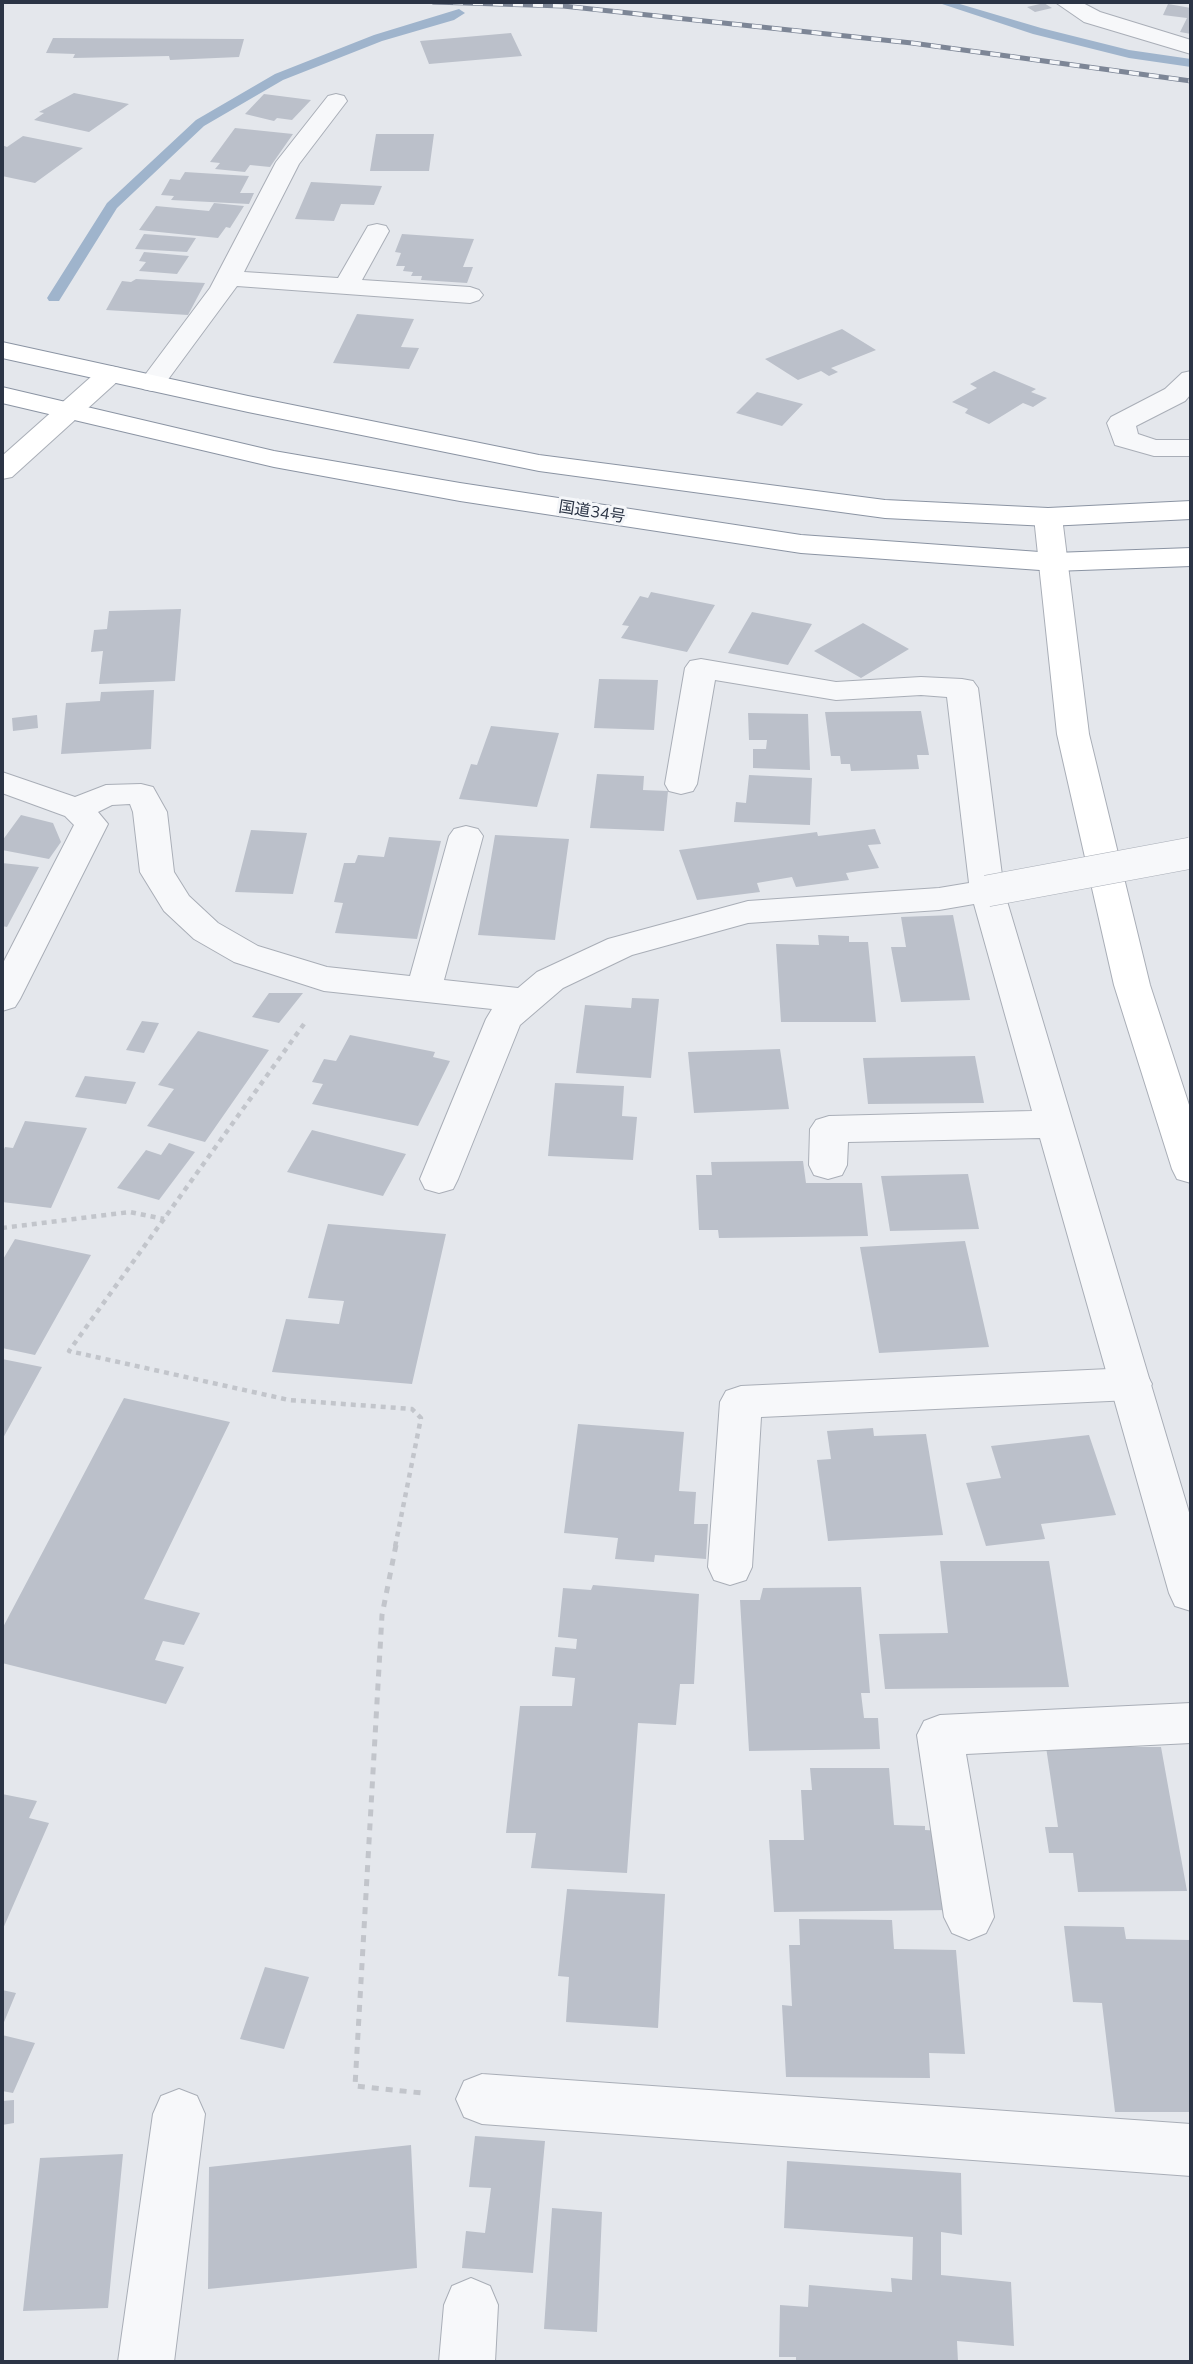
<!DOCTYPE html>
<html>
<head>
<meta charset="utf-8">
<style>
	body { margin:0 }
	#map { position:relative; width:1193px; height:2364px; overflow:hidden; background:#e4e7ec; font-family:Mulish,sans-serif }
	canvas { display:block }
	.frame { position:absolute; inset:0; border:4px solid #2b3445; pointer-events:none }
</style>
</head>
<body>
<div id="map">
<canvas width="1193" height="2364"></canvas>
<div class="frame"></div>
</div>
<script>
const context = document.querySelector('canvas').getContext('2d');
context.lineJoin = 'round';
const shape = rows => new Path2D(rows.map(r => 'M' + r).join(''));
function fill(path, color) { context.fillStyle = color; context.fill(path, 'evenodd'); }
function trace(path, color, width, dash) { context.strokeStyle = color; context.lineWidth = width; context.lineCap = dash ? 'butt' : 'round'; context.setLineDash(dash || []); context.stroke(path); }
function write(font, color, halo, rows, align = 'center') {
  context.font = font + ' Mulish,"Noto Sans JP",sans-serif'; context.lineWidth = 6; context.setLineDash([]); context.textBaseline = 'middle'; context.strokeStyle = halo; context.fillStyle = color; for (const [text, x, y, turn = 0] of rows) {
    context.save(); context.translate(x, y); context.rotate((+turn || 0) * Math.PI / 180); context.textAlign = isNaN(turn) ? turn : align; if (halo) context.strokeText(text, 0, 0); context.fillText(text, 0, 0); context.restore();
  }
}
const stream = shape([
	[936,2,953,2,1041,28,1129,50,1191,59,1191,67,1129,58,1033,34,936,2],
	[459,9,465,13,454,20,382,41,283,80,204,126,117,208,59,301,49,301,47,298,107,203,196,120,275,74,374,35,459,9]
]);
const building = shape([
	[1044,3,1052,8,1035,12,1027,7],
	[1168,4,1191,8,1191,34,1180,32,1187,18,1163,15],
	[511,33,522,56,429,64,420,41],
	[53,38,244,39,239,57,170,60,169,56,73,58,75,54,46,53],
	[74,93,129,104,89,132,34,120,44,113,39,112],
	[264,94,311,100,292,120,277,118,274,121,245,114],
	[235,128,293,134,270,167,250,165,245,172,215,169,220,163,210,162],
	[376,134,434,134,429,171,370,171],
	[23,136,83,148,35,183,2,176,2,145,7,147],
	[185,172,249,176,240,193,254,193,249,204,171,200,174,196,161,195,170,179,180,180],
	[311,182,382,186,374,205,341,204,334,221,295,219],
	[214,203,244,206,230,228,226,227,218,238,139,230,156,206,209,211],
	[144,234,196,238,187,252,135,249],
	[402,234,474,239,463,267,473,267,467,283,421,280,422,276,411,276,413,272,403,271,405,266,396,266,401,253,395,252],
	[144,252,189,256,177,274,139,271,146,262,139,261],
	[136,279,205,283,188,315,106,310,122,281,131,282],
	[357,314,414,319,401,347,419,348,409,369,333,363],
	[842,329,876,350,831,368,838,372,829,376,821,371,798,380,765,359],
	[994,371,1036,389,1031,392,1047,398,1033,407,1023,403,989,424,965,413,968,409,952,402,977,388,970,384],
	[757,392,803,404,782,426,736,413],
	[651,592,715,605,687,652,621,638,629,626,622,625,640,596,648,598],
	[181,609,175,681,99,684,103,651,91,652,94,630,107,629,109,611],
	[752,612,812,624,788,665,728,653],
	[863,623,909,649,861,678,814,651],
	[599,679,658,680,654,730,594,728],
	[154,690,151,749,61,754,66,703,100,701,101,692],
	[921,711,929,755,917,755,919,769,851,771,850,764,841,764,840,756,831,756,825,712],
	[748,713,808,714,810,770,753,768,753,749,766,749,767,740,749,740],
	[37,715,38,728,13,731,12,718],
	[491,726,559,733,537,807,459,799,471,764,477,765],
	[597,774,644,776,643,790,668,791,664,831,590,828],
	[749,775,812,778,810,825,734,822,736,802,746,803],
	[21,815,53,823,61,842,49,859,2,850,2,841],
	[875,829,881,844,868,845,879,868,846,873,849,880,796,887,792,877,757,883,760,892,697,900,679,850,817,832,818,836],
	[251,830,307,833,293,894,235,892],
	[495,835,569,839,555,940,478,935],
	[389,837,441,841,417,939,335,933,343,903,334,902,344,863,355,863,358,855,384,857],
	[2,863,39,867,7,927,2,926],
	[953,915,970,1000,901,1002,891,947,906,947,901,917],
	[818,935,849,936,849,942,868,942,876,1022,781,1022,776,944,819,945],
	[269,993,303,993,279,1023,252,1017],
	[632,998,659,999,651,1078,576,1073,585,1005,631,1008],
	[142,1021,159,1023,144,1053,126,1050],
	[198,1031,269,1050,205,1142,147,1126,174,1089,158,1085],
	[350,1035,435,1052,433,1057,450,1061,418,1126,312,1104,323,1084,312,1082,324,1059,336,1061],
	[780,1049,789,1109,694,1113,688,1052],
	[975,1056,984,1103,868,1104,863,1058],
	[85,1076,136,1082,126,1104,75,1097],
	[555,1083,624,1086,622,1116,637,1117,633,1160,548,1156],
	[25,1121,87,1128,51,1208,2,1202,2,1154,5,1147,13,1148],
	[312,1130,406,1154,383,1196,287,1172],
	[169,1143,195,1152,159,1200,117,1188,146,1150,161,1155],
	[803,1161,806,1183,862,1183,868,1236,719,1238,718,1230,699,1230,696,1175,712,1175,711,1162],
	[968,1174,979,1229,890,1231,881,1176],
	[328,1224,446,1234,412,1384,272,1372,286,1319,339,1324,344,1301,308,1298],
	[15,1239,91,1255,35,1355,2,1348,2,1261],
	[965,1241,989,1347,879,1353,860,1247],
	[2,1359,42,1367,2,1440],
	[124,1398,230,1422,144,1599,200,1613,184,1645,163,1641,155,1660,184,1667,166,1704,2,1663,2,1629],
	[578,1424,684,1432,679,1491,696,1492,694,1524,708,1524,706,1559,655,1555,654,1562,615,1559,618,1538,564,1533],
	[873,1428,874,1436,926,1434,943,1535,828,1541,817,1460,831,1459,827,1431],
	[1089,1435,1116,1515,1041,1524,1045,1539,986,1546,966,1483,1001,1478,991,1446],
	[940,1561,1049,1561,1069,1687,885,1689,879,1634,948,1633],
	[593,1585,699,1594,694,1684,680,1684,676,1725,638,1723,627,1873,531,1868,536,1833,506,1833,520,1706,572,1706,575,1678,552,1676,555,1647,576,1649,577,1639,558,1637,563,1588,591,1590],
	[861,1587,870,1693,861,1693,864,1718,878,1718,880,1749,749,1751,740,1600,760,1600,763,1588],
	[1046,1747,1161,1747,1187,1891,1078,1892,1073,1853,1049,1853,1045,1827,1058,1827],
	[810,1768,889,1768,894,1825,925,1826,925,1830,944,1831,954,1910,774,1912,769,1840,804,1840,801,1790,812,1790],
	[2,1794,37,1801,29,1818,49,1823,2,1931],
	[567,1889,665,1894,658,2028,566,2022,569,1977,558,1976],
	[799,1919,892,1920,894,1949,956,1950,965,2054,929,2053,930,2078,786,2077,782,2005,792,2006,789,1945,800,1945],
	[1064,1926,1124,1927,1126,1939,1191,1940,1191,2112,1115,2112,1102,2003,1073,2002],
	[265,1967,309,1977,284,2049,240,2039],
	[2,1990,16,1993,2,2027],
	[2,2035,35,2043,13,2093,2,2091],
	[14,2100,14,2123,2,2125,2,2101],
	[475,2136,545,2141,533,2273,462,2268,466,2231,485,2233,491,2188,469,2187],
	[411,2145,417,2268,208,2289,209,2167],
	[123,2154,108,2308,23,2311,40,2158],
	[787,2161,961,2173,962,2235,941,2232,941,2275,1011,2282,1014,2346,957,2341,958,2362,796,2362,796,2357,779,2357,780,2305,808,2307,809,2285,892,2292,891,2278,912,2280,913,2237,784,2228],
	[552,2208,602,2212,597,2332,544,2329]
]);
const pathFar1 = shape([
	[304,1024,69,1351,289,1400,412,1409,421,1418,395,1547],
	[2,1228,130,1212,164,1219]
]);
const path = shape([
	[396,1545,382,1615,355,2086,422,2093]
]);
const lane = shape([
	[1131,1368,1146,1373,1152,1384,1146,1395,1131,1400,761,1417,752,1567,746,1580,730,1585,714,1580,708,1567,720,1402,726,1391,741,1386,1131,1368]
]);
const street = shape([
	[1055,2,1081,2,1100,12,1191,40,1191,54,1084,22,1055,2],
	[336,94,344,96,347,101,299,164,244,272,338,278,368,226,377,224,386,226,389,231,362,280,470,287,479,290,483,295,479,300,470,303,237,286,161,389,152,391,143,389,139,383,210,288,276,162,328,96,336,94],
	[1191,371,1191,394,1185,401,1136,426,1138,434,1156,440,1191,440,1191,456,1154,456,1115,445,1107,423,1111,417,1165,389,1182,373,1191,371],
	[701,659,836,682,921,677,962,679,973,681,978,688,1004,891,1191,1519,1191,1611,1175,1606,1169,1593,1040,1138,848,1142,847,1165,842,1175,828,1179,814,1175,809,1165,810,1129,816,1120,829,1116,1032,1111,974,904,939,910,748,923,632,955,563,988,520,1025,458,1179,453,1189,439,1193,425,1189,420,1179,486,1019,492,1009,324,991,234,962,194,939,164,911,140,872,133,812,130,804,112,805,98,812,108,824,20,999,15,1007,2,1011,2,965,74,825,65,816,2,793,2,772,75,797,106,785,141,784,153,787,167,812,174,872,189,896,218,923,258,946,327,967,410,976,449,836,454,829,466,826,478,829,483,836,444,980,518,988,537,972,608,939,748,901,939,888,969,883,947,697,921,695,836,700,715,680,697,784,693,791,681,794,669,791,665,784,685,668,690,661,701,659],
	[1191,1703,1191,1743,966,1754,994,1917,986,1933,969,1940,952,1933,944,1917,917,1735,924,1721,940,1715,1191,1703],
	[482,2074,1191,2124,1191,2176,482,2124,464,2117,456,2099,464,2081,482,2074],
	[179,2089,197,2096,205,2114,174,2362,118,2362,153,2114,161,2096,179,2089],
	[471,2278,490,2286,498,2305,495,2362,439,2362,444,2305,452,2286,471,2278]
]);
const secondary = shape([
	[110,366,119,368,123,374,119,380,12,477,2,479,2,456,101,368,110,366],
	[1048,508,1058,511,1062,517,1089,734,1150,985,1191,1111,1191,1183,1177,1179,1172,1169,1114,985,1057,734,1034,517,1038,511,1048,508]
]);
const highway = shape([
	[2,342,248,396,539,455,885,500,1048,508,1191,501,1191,519,1048,526,885,518,539,471,248,412,2,358,2,342],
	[2,387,274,451,460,483,801,535,1054,553,1191,548,1191,566,1054,571,801,553,460,501,274,467,2,403,2,387]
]);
const rail = shape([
	[433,2,563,6,912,43,1191,81]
]);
const streetBridge = shape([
	[987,891,1191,853]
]);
const farStreetnames = [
	["国道34号",592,512,9]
];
fill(stream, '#9fb4cc');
fill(building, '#bbc0ca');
trace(lane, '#a9aeb7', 2);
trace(street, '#a9aeb7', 2);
trace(secondary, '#a9aeb7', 2);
trace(highway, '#8b94a3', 2);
trace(pathFar1, '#c2c5cb', 4.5, [5, 5]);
trace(path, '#c2c5cb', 5, [7, 7]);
fill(lane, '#f7f8fa');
fill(street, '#f7f8fa');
fill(secondary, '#fff');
fill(highway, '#fff');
trace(rail, '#7d8696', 5);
trace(rail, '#f4f6f9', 3.5, [10]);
trace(streetBridge, '#a9aeb7', 32, []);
trace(streetBridge, '#f7f8fa', 31);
write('16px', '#2b3445', '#f4f6f9', farStreetnames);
</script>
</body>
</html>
